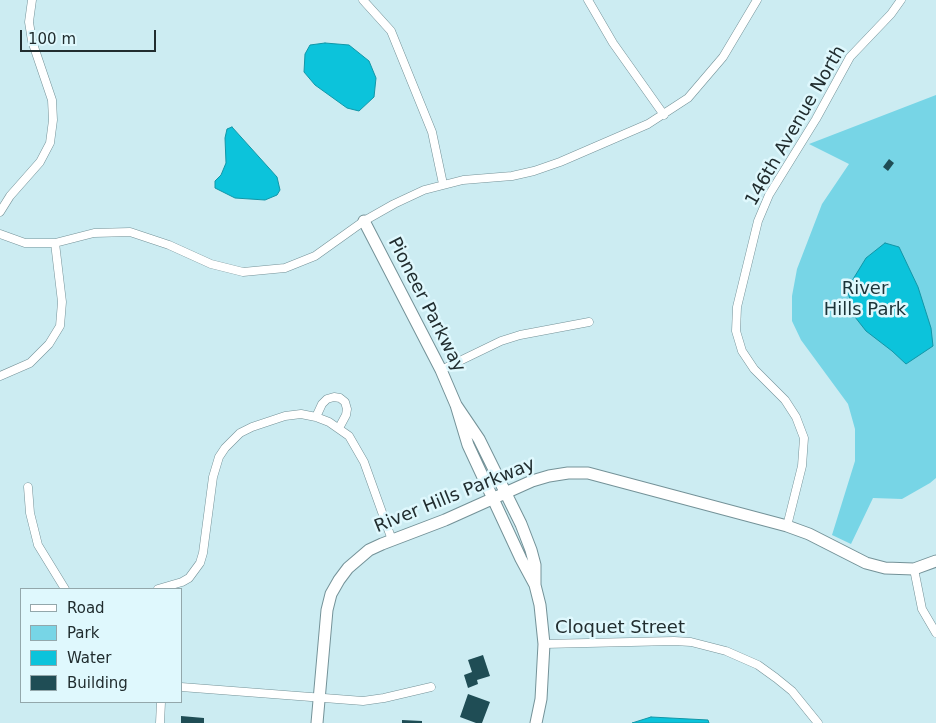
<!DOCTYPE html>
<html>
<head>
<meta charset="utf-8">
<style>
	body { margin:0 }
	#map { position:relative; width:936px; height:723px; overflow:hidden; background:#ccecf2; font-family:"DejaVu Sans",sans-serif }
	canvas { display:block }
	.legend { position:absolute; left:20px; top:588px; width:162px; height:115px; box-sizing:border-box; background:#dff8fd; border:1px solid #93a7ab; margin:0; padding:6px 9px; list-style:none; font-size:15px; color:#212d2f }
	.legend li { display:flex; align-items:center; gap:10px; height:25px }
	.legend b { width:25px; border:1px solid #93a7ab }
	.scale { position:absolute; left:20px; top:30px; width:136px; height:22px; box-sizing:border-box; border:2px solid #212d2f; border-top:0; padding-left:6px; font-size:15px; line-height:18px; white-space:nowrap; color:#212d2f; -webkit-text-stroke:4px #dff8fd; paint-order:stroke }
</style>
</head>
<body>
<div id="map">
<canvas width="936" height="723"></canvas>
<ul class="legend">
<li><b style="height:6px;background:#fff"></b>Road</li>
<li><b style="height:14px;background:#77d5e6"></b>Park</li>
<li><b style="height:14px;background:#0cc3db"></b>Water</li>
<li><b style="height:14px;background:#1f4d55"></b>Building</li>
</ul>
<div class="scale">100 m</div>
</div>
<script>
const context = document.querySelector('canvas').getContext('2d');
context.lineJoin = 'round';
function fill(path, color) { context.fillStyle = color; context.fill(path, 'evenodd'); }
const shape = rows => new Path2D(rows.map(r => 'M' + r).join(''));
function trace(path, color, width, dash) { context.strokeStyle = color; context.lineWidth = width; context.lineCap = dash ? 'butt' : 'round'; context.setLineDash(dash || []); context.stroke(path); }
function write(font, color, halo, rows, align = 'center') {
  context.font = font + ' "DejaVu Sans",sans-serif'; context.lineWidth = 5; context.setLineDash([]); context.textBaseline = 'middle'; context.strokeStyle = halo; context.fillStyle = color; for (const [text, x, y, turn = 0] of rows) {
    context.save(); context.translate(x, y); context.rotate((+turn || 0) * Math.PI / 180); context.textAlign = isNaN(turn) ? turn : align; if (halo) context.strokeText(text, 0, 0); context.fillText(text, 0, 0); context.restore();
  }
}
const green = shape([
	[936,95,936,478,930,483,902,499,873,498,851,544,832,535,855,461,855,429,848,404,801,340,792,321,792,296,797,269,822,204,849,164,809,144]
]);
const water = shape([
	[325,43,349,45,369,61,376,78,374,97,359,111,347,108,315,85,304,72,305,54,310,45,325,43],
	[232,127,277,177,280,190,277,195,265,200,235,198,215,188,215,181,221,175,226,163,225,138,227,129,232,127],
	[885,243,899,247,918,287,931,328,933,346,906,364,892,351,866,331,855,317,847,289,866,258,885,243],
	[651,717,708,720,709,723,632,723,651,717]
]);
const building = shape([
	[889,159,894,163,888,171,883,167],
	[483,655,490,676,477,680,478,684,468,688,464,675,472,672,468,660],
	[468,694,490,702,482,723,476,723,460,717],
	[181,716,204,718,204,723,181,723],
	[402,720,422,721,422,723,402,723]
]);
const street = shape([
	[363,0,391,31,432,132,443,184],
	[588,0,613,43,664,115],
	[0,212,10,196,40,162,50,143,53,120,52,100,32,41,29,22,32,0],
	[0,234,25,243,55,243,94,233,130,232,169,245,211,264,243,272,285,268,315,256,364,221,394,204,424,190,463,180,512,176,534,171,560,162,648,124,688,98,723,57,757,0],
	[441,370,501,341,520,335,589,322],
	[0,376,30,363,49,344,60,326,62,302,55,243],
	[316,417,322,404,327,399,334,397,340,398,345,402,347,409,346,415,339,428],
	[28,487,30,513,38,545,65,589],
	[787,526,802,466,804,438,796,417,785,400,754,369,742,351,736,331,737,307,758,221,769,195,816,119,850,57,891,14,901,0],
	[914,569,922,609,936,633],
	[158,589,182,582,189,578,200,563,203,553,213,477,219,457,225,448,240,433,252,427,285,416,301,414,316,417,329,422,349,436,364,462,392,540],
	[544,644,674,641,691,642,726,651,758,665,776,678,792,691,818,723],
	[181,687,363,701,384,698,431,687],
	[160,723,161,702]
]);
const secondary = shape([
	[364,221,441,370,456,405,468,445,521,559,535,585,535,565,531,550,521,524,479,439,456,405],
	[535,585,540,605,544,644,541,699,536,723],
	[317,723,327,610,331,594,339,580,348,568,369,550,382,544,445,520,532,481,549,476,568,473,588,473,787,526,809,534,866,563,885,568,914,569,936,561]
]);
const streetNames = [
	["146th Avenue North",796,126,-60],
	["Pioneer Parkway",426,305,63],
	["River Hills Parkway",455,496,-22],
	["Cloquet Street",620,628]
];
const parkNames = [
	["River",865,289],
	["Hills Park",865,310]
];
fill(green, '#77d5e6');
fill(water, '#0cc3db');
trace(water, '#1296a7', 1);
fill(building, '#1f4d55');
trace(street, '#749298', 9);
trace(secondary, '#749298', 13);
trace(street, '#fff', 8);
trace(secondary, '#fff', 11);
write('18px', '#212d2f', '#dff8fd', streetNames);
write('18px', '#1b3338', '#dff8fd', parkNames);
</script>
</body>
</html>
